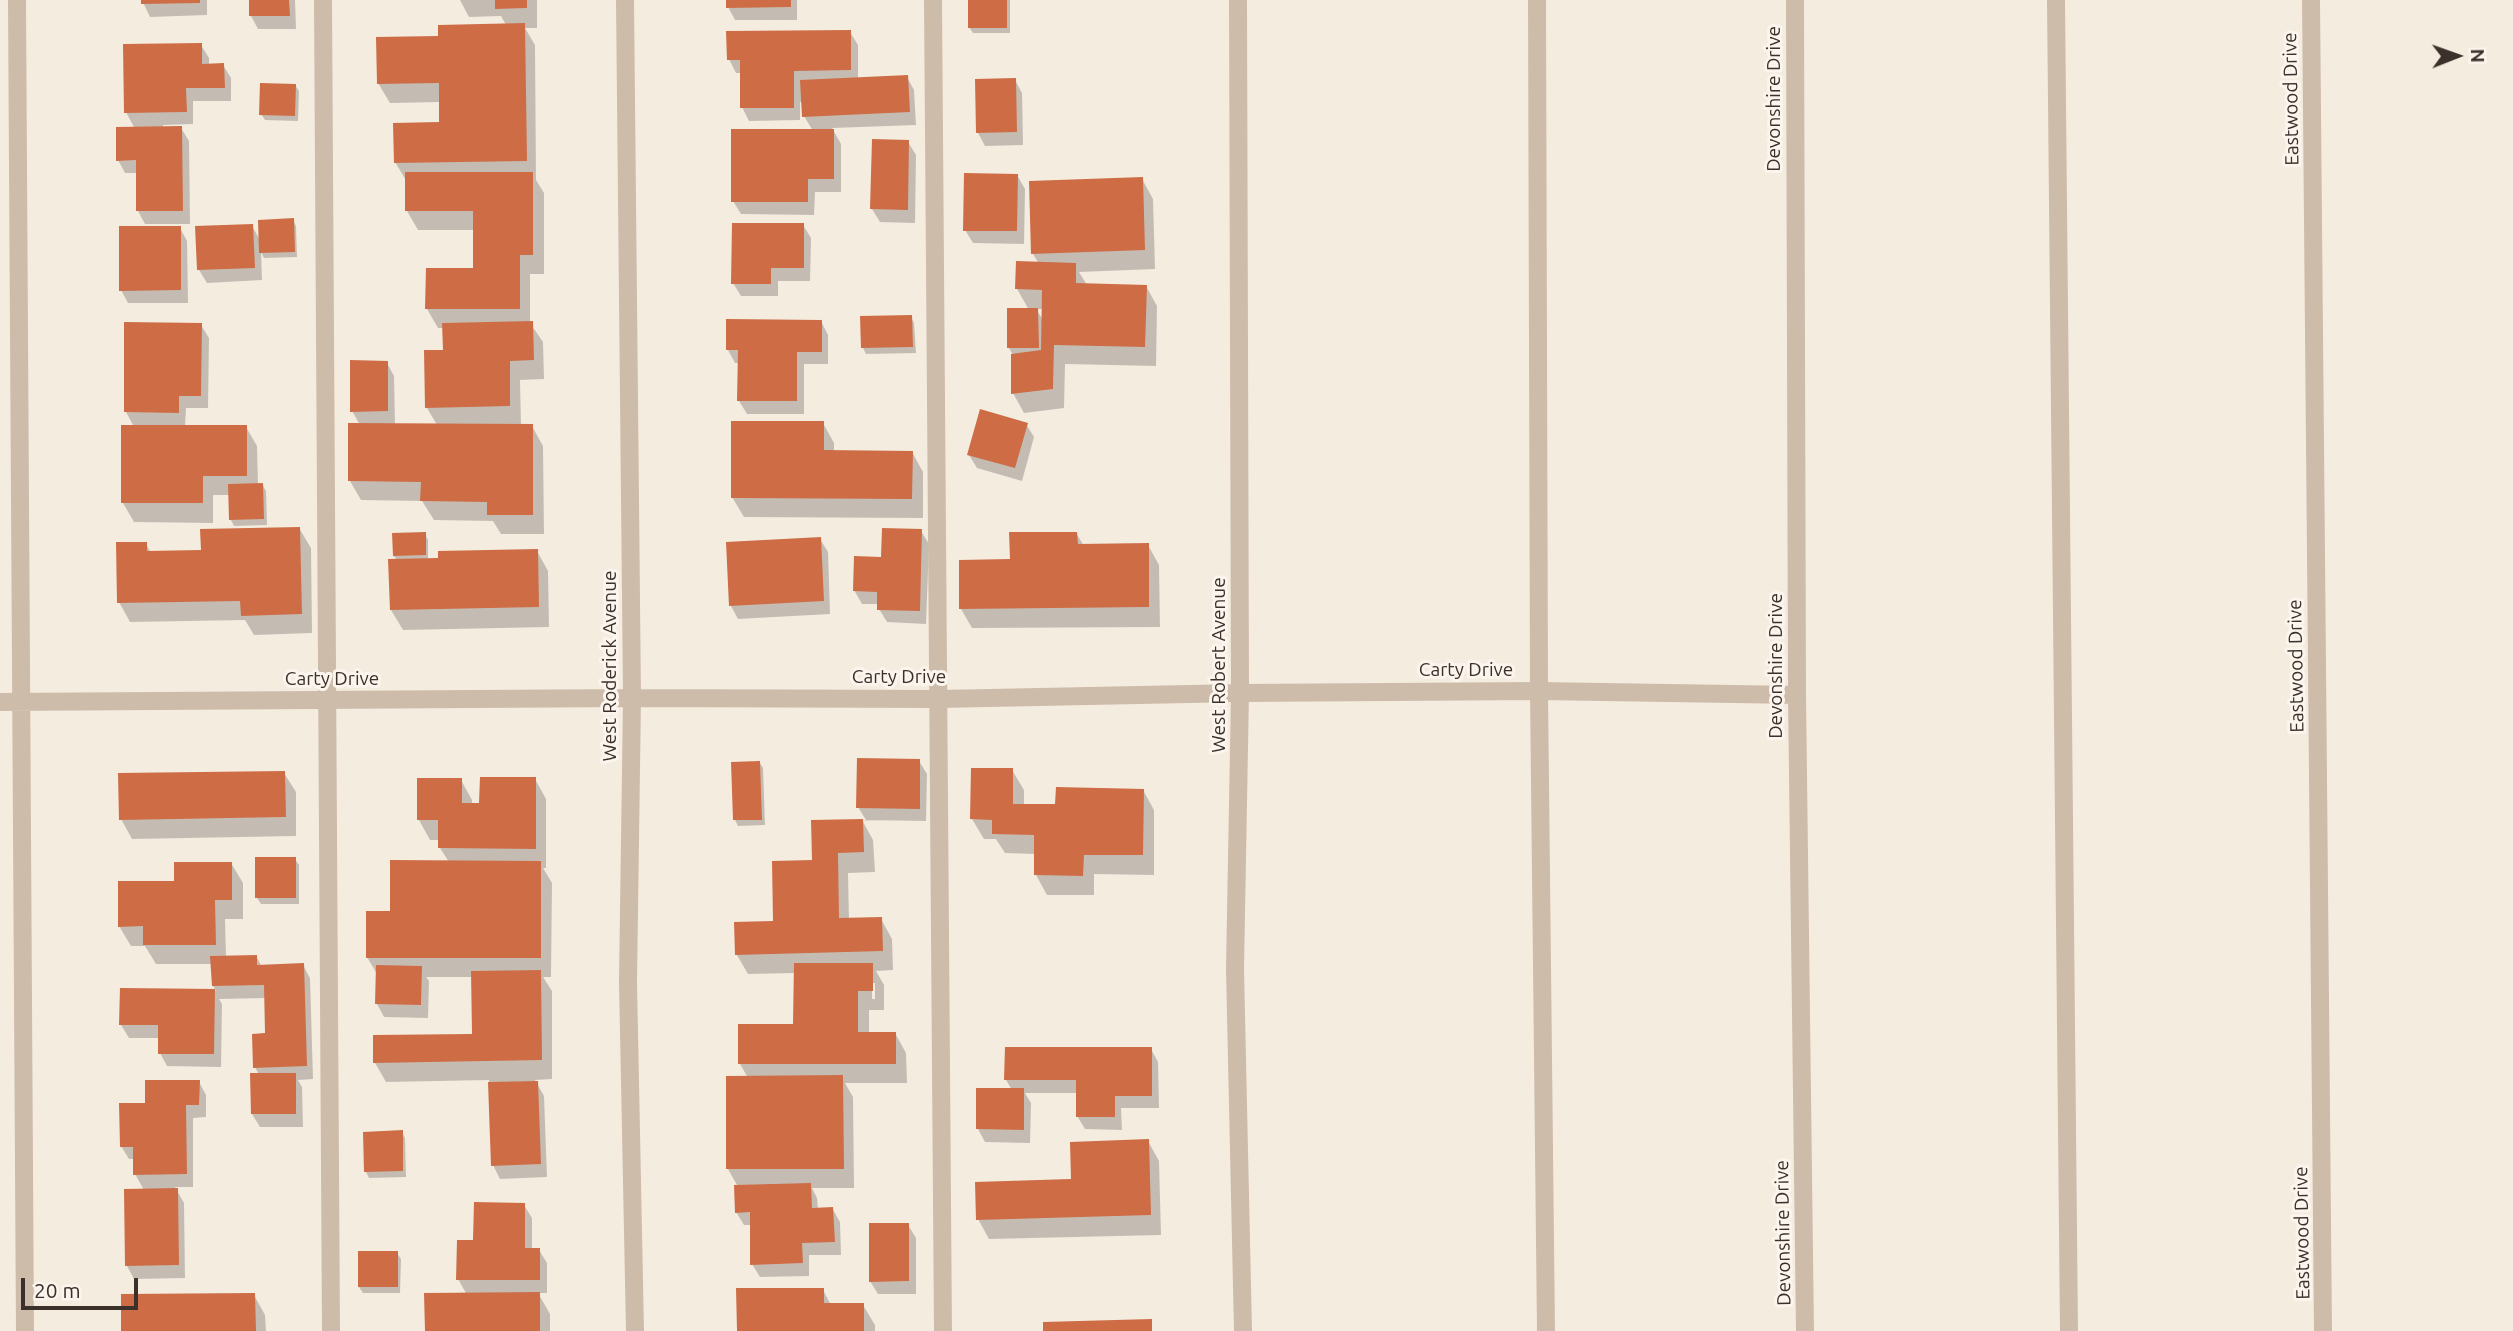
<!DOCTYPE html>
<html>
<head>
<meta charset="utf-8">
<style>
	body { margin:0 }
	#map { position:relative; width:2513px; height:1331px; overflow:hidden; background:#f5ece0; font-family:Ubuntu,sans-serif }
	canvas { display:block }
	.north { position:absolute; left:2422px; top:21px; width:70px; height:70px; -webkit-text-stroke:5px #fbf5ed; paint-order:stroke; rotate:89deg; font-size:19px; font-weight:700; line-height:28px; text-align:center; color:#3b302a }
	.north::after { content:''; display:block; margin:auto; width:24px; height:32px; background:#3b302a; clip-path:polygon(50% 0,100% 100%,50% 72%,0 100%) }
	.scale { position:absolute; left:21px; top:1278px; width:117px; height:32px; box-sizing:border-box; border:4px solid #3b302a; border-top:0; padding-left:9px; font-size:21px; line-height:24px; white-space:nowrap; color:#3b302a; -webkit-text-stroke:5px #fbf5ed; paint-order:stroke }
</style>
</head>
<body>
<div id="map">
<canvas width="2513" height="1331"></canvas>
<div class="north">N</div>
<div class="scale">20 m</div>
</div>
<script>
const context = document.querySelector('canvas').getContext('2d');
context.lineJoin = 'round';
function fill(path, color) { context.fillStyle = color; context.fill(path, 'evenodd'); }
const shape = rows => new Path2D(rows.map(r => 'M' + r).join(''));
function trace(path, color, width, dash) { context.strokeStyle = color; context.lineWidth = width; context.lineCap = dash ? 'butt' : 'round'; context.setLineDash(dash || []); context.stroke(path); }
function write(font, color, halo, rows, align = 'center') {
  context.font = font + ' Ubuntu,sans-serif'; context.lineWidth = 6; context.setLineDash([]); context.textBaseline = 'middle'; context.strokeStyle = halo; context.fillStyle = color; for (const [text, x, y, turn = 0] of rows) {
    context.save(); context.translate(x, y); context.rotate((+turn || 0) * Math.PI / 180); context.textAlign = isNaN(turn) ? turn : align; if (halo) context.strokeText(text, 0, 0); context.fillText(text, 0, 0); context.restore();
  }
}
const shadow = shape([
	[142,0,207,0,207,15,150,17],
	[250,0,295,0,296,29,258,29,251,16],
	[460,0,537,0,537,28,525,28,535,45,536,180,544,193,544,274,530,274,530,323,543,342,544,379,520,380,521,426,532,426,543,446,544,534,501,534,493,521,434,520,422,501,361,500,350,481,360,425,352,411,387,363,394,376,395,425,437,425,427,408,445,351,444,328,438,328,427,309,475,270,475,230,418,230,407,211,407,182,395,162,441,124,441,102,390,103,378,83,440,38,506,25,501,16,469,17],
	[728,0,797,0,797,20,735,20,728,7],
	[970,0,1010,0,1010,33,973,33,969,27],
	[850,32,858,45,858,79,907,77,914,90,916,125,832,128,841,144,841,192,815,192,814,215,741,214,733,201,813,131,804,116,803,102,800,102,800,120,749,121,742,107,742,73,736,73,729,59],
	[201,45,209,58,209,65,223,65,231,78,231,101,193,101,193,124,163,125,163,128,181,128,189,141,190,224,145,224,138,211,138,173,125,173,118,160,135,129,126,112],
	[1015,80,1022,93,1023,145,985,146,978,133],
	[295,85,299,91,298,121,265,120,261,114],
	[908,142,916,155,915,223,880,222,872,209],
	[1017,175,1025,189,1024,244,973,243,965,230],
	[1142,179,1153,199,1155,269,1079,272,1087,285,1146,286,1157,306,1156,366,1065,364,1064,408,1024,413,1013,393,1013,355,1009,348,1029,310,1017,289,1039,264,1033,254],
	[1036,309,1043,309,1043,320],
	[293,220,296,226,297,257,264,258,261,252,262,280,207,283,199,270,252,226,260,240],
	[803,225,811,238,810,281,778,281,778,296,741,296,733,283],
	[180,228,187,241,188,303,128,303,121,290],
	[911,317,914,323,916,353,866,354,863,348],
	[821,321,828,335,828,364,804,364,804,414,747,414,739,401,739,363,735,363,728,350],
	[201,325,209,338,208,408,186,408,185,427,246,427,257,446,258,485,262,484,266,491,267,525,234,526,231,520,230,495,213,495,213,523,134,522,123,503,134,427,126,412],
	[823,423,834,443,834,452,912,452,923,472,923,518,744,517,732,497],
	[1026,424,1034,437,1022,481,977,468,969,455],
	[299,528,311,548,312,633,254,635,245,620,130,622,119,602,146,544,151,553,203,552],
	[921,531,929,544,926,624,887,622,879,609,879,604,862,604,854,590,882,558],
	[1076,533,1084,546,1148,545,1159,565,1160,627,972,628,961,609,1012,561],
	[425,534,428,540,428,560,537,551,548,571,549,627,403,630,391,610,397,560,394,556],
	[820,539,828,552,830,614,738,619,731,606],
	[919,761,927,774,926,821,862,820,873,840,875,872,848,873,849,920,881,919,892,939,893,970,876,971,884,985,884,1010,869,1010,869,1033,895,1033,906,1053,907,1083,845,1083,853,1097,854,1188,812,1188,817,1198,818,1209,832,1208,840,1222,841,1255,809,1255,809,1276,760,1277,752,1264,752,1225,744,1225,736,1212,738,1187,728,1169,748,1078,740,1064,795,1026,795,973,748,974,737,955,775,922,814,862,813,822,866,820,858,807],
	[872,983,875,983,875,999,872,999],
	[759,762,763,768,765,825,738,826,735,820],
	[1012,770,1024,790,1024,806,1057,806,1143,790,1154,810,1154,875,1094,874,1094,895,1047,895,1036,875,1036,854,1005,853,996,839,984,839,972,819],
	[284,773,296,792,296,836,132,839,121,819],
	[535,779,546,799,546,868,543,868,552,883,551,977,543,977,552,991,552,1079,535,1080,544,1096,547,1177,500,1179,493,1165,489,1080,386,1082,375,1063,474,1035,473,977,426,977,429,981,428,1018,384,1017,377,1004,377,974,367,957,391,913,449,862,440,848,440,840,430,840,419,820,461,780,472,800,472,805,481,805],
	[295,859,299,865,299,904,261,904,257,898],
	[231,863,243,883,243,919,225,919,226,957,256,956,262,967,303,965,310,978,313,1079,298,1080,302,1087,303,1127,260,1127,252,1114,259,1075,255,1067,267,1034,266,998,219,999,222,1004,221,1067,167,1066,160,1053,160,1038,129,1038,121,1025,122,990,216,991,213,986,213,964,156,964,145,946,131,946,119,926,176,883],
	[1151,1049,1158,1062,1159,1108,1121,1108,1122,1130,1085,1129,1077,1116,1078,1093,1025,1093,1031,1103,1030,1143,985,1142,978,1129,1012,1090,1006,1080],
	[199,1082,206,1095,206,1117,193,1118,193,1187,175,1187,184,1203,185,1278,134,1279,127,1266,144,1190,135,1174,135,1159,129,1159,121,1146],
	[402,1132,405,1138,406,1177,369,1178,366,1172,365,1133],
	[1148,1141,1159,1161,1161,1235,989,1239,978,1219,1073,1181],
	[524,1205,532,1218,532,1250,539,1250,547,1263,547,1293,538,1293,550,1314,550,1331,427,1331,467,1295,458,1279,475,1242],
	[908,1225,916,1238,916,1294,878,1294,870,1281],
	[397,1253,401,1259,400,1293,363,1293,359,1287],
	[823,1290,831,1305,863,1305,875,1325,875,1331,738,1331],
	[254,1295,265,1315,266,1331,123,1331]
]);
const building = shape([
	[141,0,200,0,200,3,141,4],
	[249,0,289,0,290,16,249,16],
	[495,0,527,0,527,8,495,9],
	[726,0,791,0,791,7,726,8],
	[968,0,1007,0,1007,28,968,28],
	[525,23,527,161,394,163,393,123,439,122,439,83,377,84,376,37,438,36,438,25],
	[851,30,851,70,794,71,794,108,740,108,740,60,727,60,726,31],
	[202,43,202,64,224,63,225,88,186,88,187,112,124,113,123,44],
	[908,75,910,112,802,117,800,80],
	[1016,78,1017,132,976,133,975,79],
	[260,83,296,84,295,116,259,115],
	[182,126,183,211,136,211,136,160,116,161,116,127],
	[731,129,834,129,834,179,808,179,808,202,731,202],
	[872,139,909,140,908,210,870,209],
	[405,172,533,172,533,255,520,255,520,309,425,309,426,268,473,268,473,211,405,211],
	[964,173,1018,174,1017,231,963,231],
	[1143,177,1145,250,1031,254,1029,181],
	[294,218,295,252,259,253,258,220],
	[732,223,804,223,804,268,771,268,771,284,731,284],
	[253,224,255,268,197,270,195,226],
	[119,226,181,226,181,290,119,291],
	[1016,261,1076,263,1076,283,1147,285,1145,347,1054,345,1053,389,1011,394,1011,354,1041,350,1042,290,1015,289],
	[1007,308,1038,308,1039,348,1007,348],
	[912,315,913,347,861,348,860,316],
	[726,319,822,320,822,352,797,352,797,401,737,401,738,350,726,350],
	[533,321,534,360,510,361,510,406,425,408,424,350,443,350,442,323],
	[124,322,202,323,201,396,179,396,179,413,124,412],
	[350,360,388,361,388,411,350,412],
	[980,409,1028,423,1015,468,967,455],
	[731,421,824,421,824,450,913,451,912,499,731,498],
	[348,423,533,424,533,515,487,515,487,502,420,501,421,482,348,481],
	[121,425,247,425,247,476,203,476,203,503,121,503],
	[263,483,264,519,229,520,228,484],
	[300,527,302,614,241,616,240,601,117,603,116,542,147,542,147,551,201,550,200,529],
	[882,528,922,529,920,611,877,610,877,592,853,591,854,556,881,557],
	[426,532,426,555,393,556,392,533],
	[1009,532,1077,532,1078,544,1149,543,1149,607,959,609,959,560,1010,559],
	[821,537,824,601,729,606,726,542],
	[538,549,539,607,390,610,388,559,438,558,438,551],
	[857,758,920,759,920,809,856,808],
	[760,761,762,820,733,820,731,762],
	[971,768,1013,768,1013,804,1055,804,1056,787,1144,789,1143,855,1084,855,1083,876,1034,875,1034,835,992,834,992,820,970,819],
	[285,771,286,817,119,820,118,773],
	[480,777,536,777,536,849,438,848,438,820,417,820,417,778,462,778,462,803,479,803],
	[863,819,864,852,838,853,839,918,882,917,883,951,735,955,734,922,773,921,772,861,812,860,811,820],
	[255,857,296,857,296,898,255,898],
	[390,860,541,861,541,958,366,958,366,911,390,911],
	[174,862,232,862,232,900,215,900,216,945,143,945,143,926,118,927,118,881,174,881],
	[257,955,257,965,304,963,307,1066,253,1068,252,1034,265,1033,264,985,212,986,210,956],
	[794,963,873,963,873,991,858,991,858,1032,896,1032,896,1064,738,1064,738,1024,793,1024],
	[376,965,422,966,421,1005,375,1004],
	[541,970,542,1060,373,1063,373,1035,472,1034,471,971],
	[120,988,215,989,214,1054,158,1054,158,1025,119,1025],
	[1005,1047,1152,1047,1152,1096,1115,1096,1115,1117,1076,1117,1076,1080,1004,1080],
	[250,1073,296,1073,296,1114,251,1114],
	[843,1075,844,1169,726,1169,726,1076],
	[145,1080,200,1080,199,1105,186,1105,187,1174,133,1175,133,1147,120,1147,119,1103,145,1103],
	[538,1081,541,1164,491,1166,488,1082],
	[976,1088,1024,1088,1024,1130,976,1129],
	[403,1130,403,1171,364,1172,363,1132],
	[1149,1139,1151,1215,976,1220,975,1182,1071,1179,1070,1142],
	[811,1183,812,1208,833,1207,835,1242,802,1243,803,1263,750,1265,750,1212,735,1213,734,1185],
	[178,1188,179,1265,125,1266,124,1189],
	[474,1202,525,1203,525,1248,540,1248,540,1280,456,1280,457,1240,473,1240],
	[869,1223,909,1223,909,1281,869,1282],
	[358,1251,398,1251,398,1287,358,1287],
	[736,1288,824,1288,824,1303,864,1303,864,1331,737,1331],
	[540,1292,540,1331,425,1331,424,1293],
	[255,1293,256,1331,121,1331,121,1294],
	[1152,1319,1152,1331,1043,1331,1043,1322]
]);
const service = shape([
	[323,0,331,1331],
	[933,0,943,1331],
	[1537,0,1539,691,1546,1331],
	[2056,0,2069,1331]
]);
const minor = shape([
	[17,0,25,1331],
	[625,0,632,698,628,982,635,1331],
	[1238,0,1240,693,1235,969,1243,1331],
	[1795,0,1797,695,1805,1331],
	[2311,0,2323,1331],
	[0,702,632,698,938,699,1240,693,1539,691,1797,695]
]);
const streetNames = [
	["Devonshire Drive",1774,99,-90],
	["Eastwood Drive",2291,99,-91],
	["West Robert Avenue",1219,665,-90],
	["West Roderick Avenue",610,666,-90],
	["Devonshire Drive",1776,666,-90],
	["Eastwood Drive",2296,666,-91],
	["Carty Drive",1466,670],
	["Carty Drive",899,677],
	["Carty Drive",332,679],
	["Devonshire Drive",1783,1233,-91],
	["Eastwood Drive",2302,1233,-91]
];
fill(shadow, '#0003');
fill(building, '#cd6c45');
trace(service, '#cebcaa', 18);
trace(minor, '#cebcaa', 18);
write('19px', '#3b302a', '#fbf5ed', streetNames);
</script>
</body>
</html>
